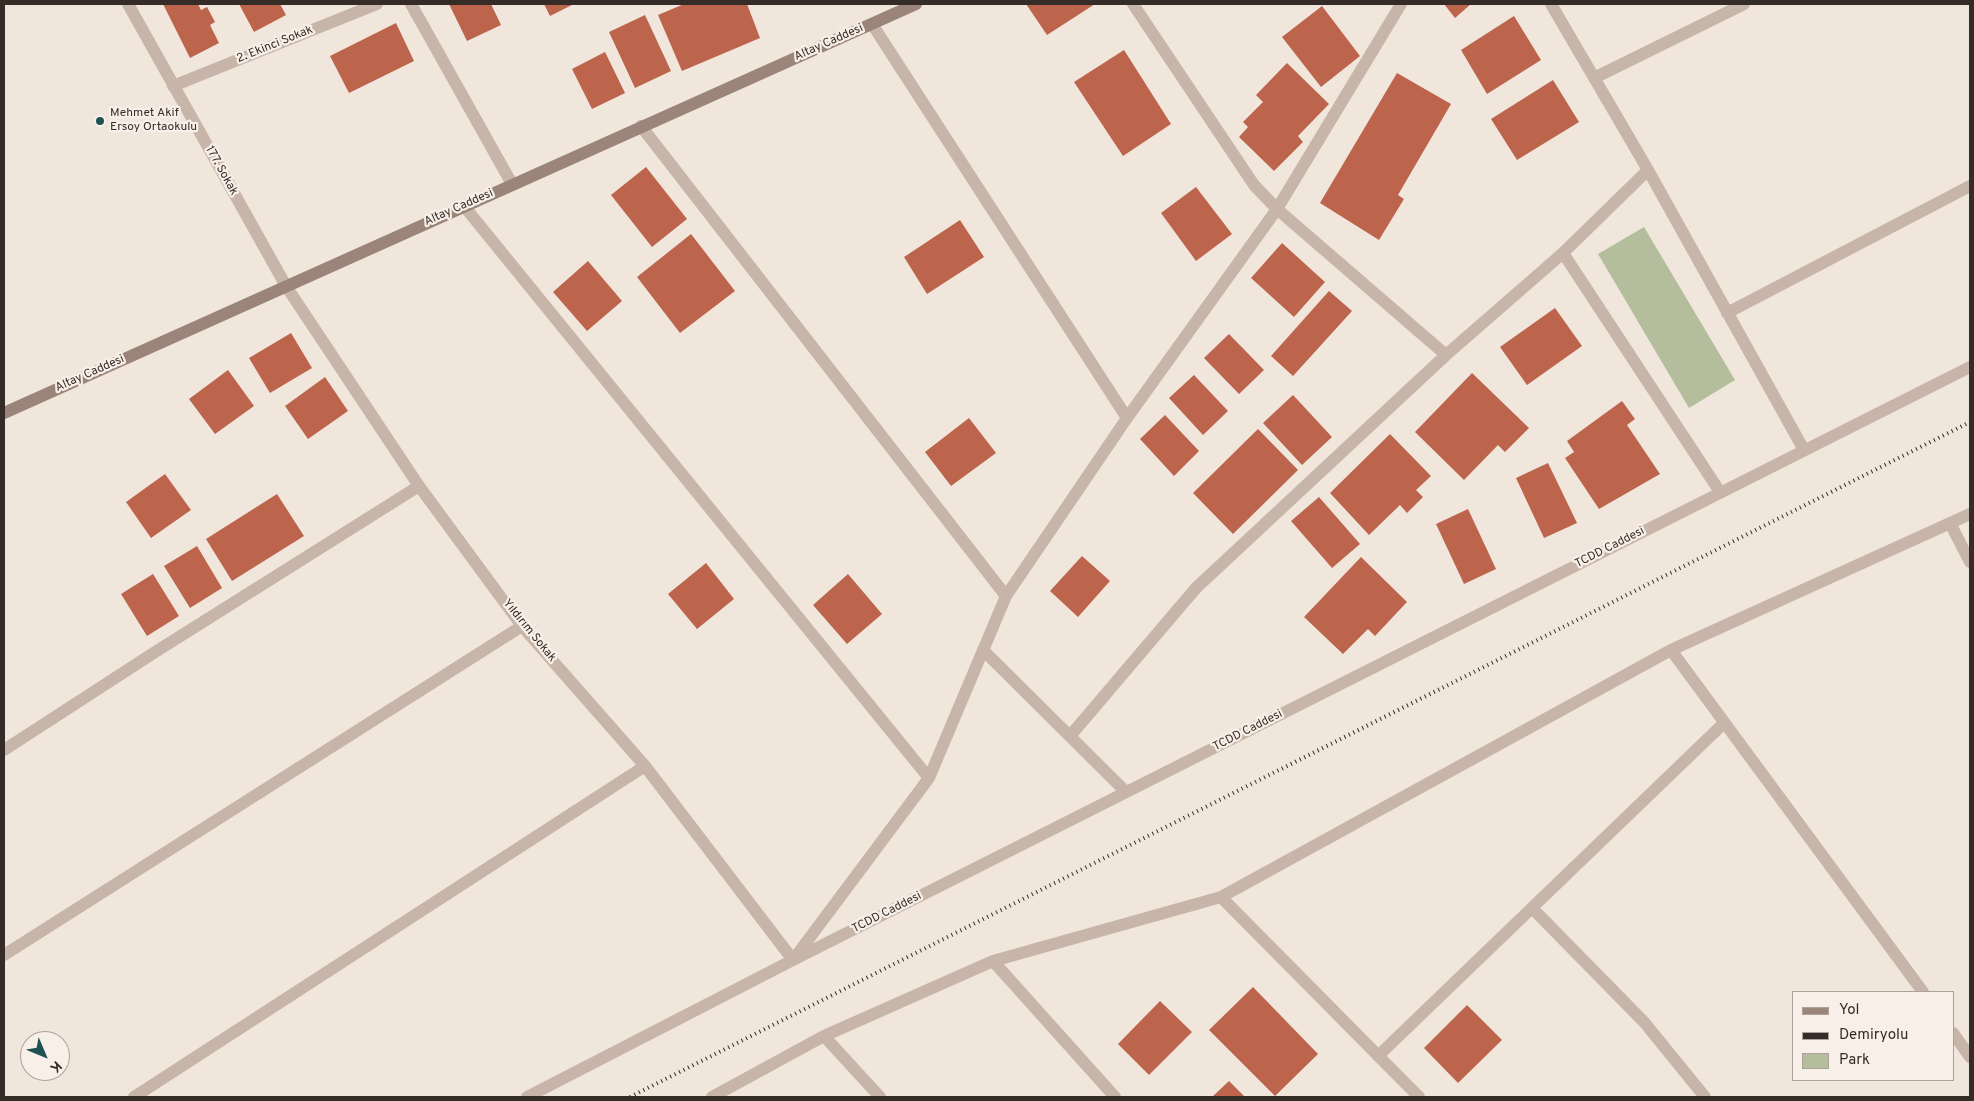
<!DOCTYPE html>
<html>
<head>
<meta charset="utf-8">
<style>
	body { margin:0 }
	#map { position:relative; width:1974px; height:1101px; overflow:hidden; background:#f0e6dc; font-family:Overpass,sans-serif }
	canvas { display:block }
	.frame { position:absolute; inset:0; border:5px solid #352c28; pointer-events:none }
	.legend { position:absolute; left:1792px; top:991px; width:162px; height:90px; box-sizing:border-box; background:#f8f0e8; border:1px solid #aaa29b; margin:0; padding:6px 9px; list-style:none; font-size:15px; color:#352c28 }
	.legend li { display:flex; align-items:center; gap:10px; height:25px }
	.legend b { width:25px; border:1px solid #aaa29b }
	.north { position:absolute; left:20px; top:1031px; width:50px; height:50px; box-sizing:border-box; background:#f8f0e8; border:1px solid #aaa29b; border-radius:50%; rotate:135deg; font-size:14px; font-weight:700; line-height:20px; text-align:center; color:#352c28 }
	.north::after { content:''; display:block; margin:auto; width:18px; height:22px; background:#215253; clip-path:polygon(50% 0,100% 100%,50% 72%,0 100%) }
</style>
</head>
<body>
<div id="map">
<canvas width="1974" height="1101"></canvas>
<div class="frame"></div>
<ul class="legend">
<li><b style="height:6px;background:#9b857a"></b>Yol</li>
<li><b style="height:6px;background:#352c28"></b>Demiryolu</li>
<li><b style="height:14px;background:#b4be9d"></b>Park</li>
</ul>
<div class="north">K</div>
</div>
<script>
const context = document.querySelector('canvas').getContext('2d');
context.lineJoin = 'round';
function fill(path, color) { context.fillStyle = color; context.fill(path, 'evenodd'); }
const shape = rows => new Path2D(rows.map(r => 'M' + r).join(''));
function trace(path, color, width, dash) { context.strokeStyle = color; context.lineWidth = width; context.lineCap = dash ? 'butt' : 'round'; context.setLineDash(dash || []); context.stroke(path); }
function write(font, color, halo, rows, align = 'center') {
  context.font = font + ' Overpass,sans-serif'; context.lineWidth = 4.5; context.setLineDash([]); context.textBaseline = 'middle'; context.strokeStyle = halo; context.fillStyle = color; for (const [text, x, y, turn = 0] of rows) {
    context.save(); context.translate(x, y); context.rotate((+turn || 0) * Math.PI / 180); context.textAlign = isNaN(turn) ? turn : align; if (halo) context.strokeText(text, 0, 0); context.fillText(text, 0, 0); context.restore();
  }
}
const green = shape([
	[1644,227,1735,380,1689,408,1598,254]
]);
const building = shape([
	[163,4,198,4,201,10,207,7,215,22,210,25,219,43,190,58],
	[239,4,280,4,286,15,254,32],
	[449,4,491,4,501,25,467,41],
	[544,4,574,4,550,16],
	[684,4,747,4,760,38,682,71,658,15],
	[1026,4,1095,4,1047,35],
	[1444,4,1471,4,1455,18],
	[1322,6,1360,56,1321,87,1282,37],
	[645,15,671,71,635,88,609,32],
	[1514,16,1541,60,1487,94,1461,50],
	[396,23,414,61,349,93,330,56],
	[1124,50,1171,124,1123,156,1074,82],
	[605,52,625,93,592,109,572,69],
	[1287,63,1329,104,1298,136,1303,142,1274,171,1239,137,1248,127,1243,122,1263,102,1256,95],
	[1397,73,1451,104,1398,195,1404,199,1379,240,1320,203],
	[1553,80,1579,122,1517,160,1491,119],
	[646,167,687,219,652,247,611,195],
	[1196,187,1232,234,1196,261,1161,213],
	[960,220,984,257,927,294,904,257],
	[691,234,735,291,680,333,637,277],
	[1282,243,1325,282,1294,317,1251,278],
	[588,261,622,301,587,331,553,292],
	[1329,291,1352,311,1293,376,1271,356],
	[1555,308,1582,346,1527,385,1500,347],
	[291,333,312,368,270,393,249,358],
	[1229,334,1264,370,1239,394,1204,358],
	[228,370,254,406,215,434,189,399],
	[1472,373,1529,428,1505,452,1498,445,1464,480,1415,432],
	[1194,375,1228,411,1203,435,1169,398],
	[325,377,348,411,308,439,285,406],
	[1293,395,1332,437,1302,465,1263,423],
	[1622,401,1635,419,1627,425,1660,474,1599,509,1565,458,1574,452,1567,441],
	[1165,415,1199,451,1174,476,1140,439],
	[969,418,996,453,951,486,925,452],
	[1258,429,1298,470,1233,534,1193,493],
	[1390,434,1431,476,1416,490,1423,497,1407,513,1400,505,1369,535,1330,493],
	[1548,463,1577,523,1544,538,1516,478],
	[165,474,191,510,151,538,126,502],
	[277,494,304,536,232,581,206,539],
	[1319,497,1360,544,1332,568,1291,521],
	[1468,509,1496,569,1464,584,1436,524],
	[197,546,222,588,190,608,164,566],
	[1082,556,1110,581,1078,617,1050,591],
	[1361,557,1407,602,1375,636,1368,629,1343,654,1304,617],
	[706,563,734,599,697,629,668,594],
	[153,574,179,616,147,636,121,594],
	[848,574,882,614,847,644,813,605],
	[1253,987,1318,1054,1275,1096,1209,1030],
	[1160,1001,1192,1032,1149,1075,1118,1044],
	[1467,1005,1502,1040,1458,1083,1424,1048],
	[1229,1081,1245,1097,1212,1097]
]);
const minor = shape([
	[128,4,286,286,419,486,522,626,645,766,793,960,929,778,1006,596,1127,418,1277,209,1401,4],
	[411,4,512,184],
	[1133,4,1254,185,1277,209,1446,355],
	[1551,4,1648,170,1804,450],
	[872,24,1127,418],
	[1594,78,1744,4],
	[173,86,377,4],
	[641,126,1006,596],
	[464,206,929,778],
	[1563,253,1720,492],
	[1727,313,1970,186],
	[1950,523,1970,562],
	[983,650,1126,792],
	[1671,650,1923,992],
	[1070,736,1196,588,1446,355,1563,253,1648,170],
	[4,750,152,654,419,486],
	[1221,897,1419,1097],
	[1532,908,1644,1022,1705,1097],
	[4,955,522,626],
	[993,961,1115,1097],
	[1953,1033,1970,1057],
	[824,1036,880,1097],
	[1378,1056,1724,723],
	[134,1097,645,766],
	[527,1097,793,960,1970,367],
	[712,1097,824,1036,993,961,1221,897,1671,650,1970,514]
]);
const secondary = shape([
	[4,413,916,4]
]);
const rail = shape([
	[630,1097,1970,422]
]);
const markers = [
	[100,121,5,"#215253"]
];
const streetNames = [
	["Altay Caddesi",829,43,-24],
	["2. Ekinci Sokak",275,45,-22],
	["177. Sokak",221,171,61],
	["Altay Caddesi",459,208,-24],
	["Altay Caddesi",90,374,-24],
	["TCDD Caddesi",1610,548,-27],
	["Yıldırım Sokak",529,631,51],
	["TCDD Caddesi",1248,731,-27],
	["TCDD Caddesi",887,913,-27]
];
const poiNames = [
	["Mehmet Akif",110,114],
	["Ersoy Ortaokulu",110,128]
];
fill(green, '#b4be9d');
fill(building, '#bd644d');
trace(minor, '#c7b5a9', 12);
trace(secondary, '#9b857a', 12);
trace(rail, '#352c28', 4, [1, 4]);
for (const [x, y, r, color] of markers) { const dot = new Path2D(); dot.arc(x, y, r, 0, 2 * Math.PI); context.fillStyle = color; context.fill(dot); trace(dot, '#f8f0e8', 2); }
write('12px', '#352c28', '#f8f0e8', streetNames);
write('12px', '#352c28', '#f8f0e8', poiNames, 'left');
</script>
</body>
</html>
